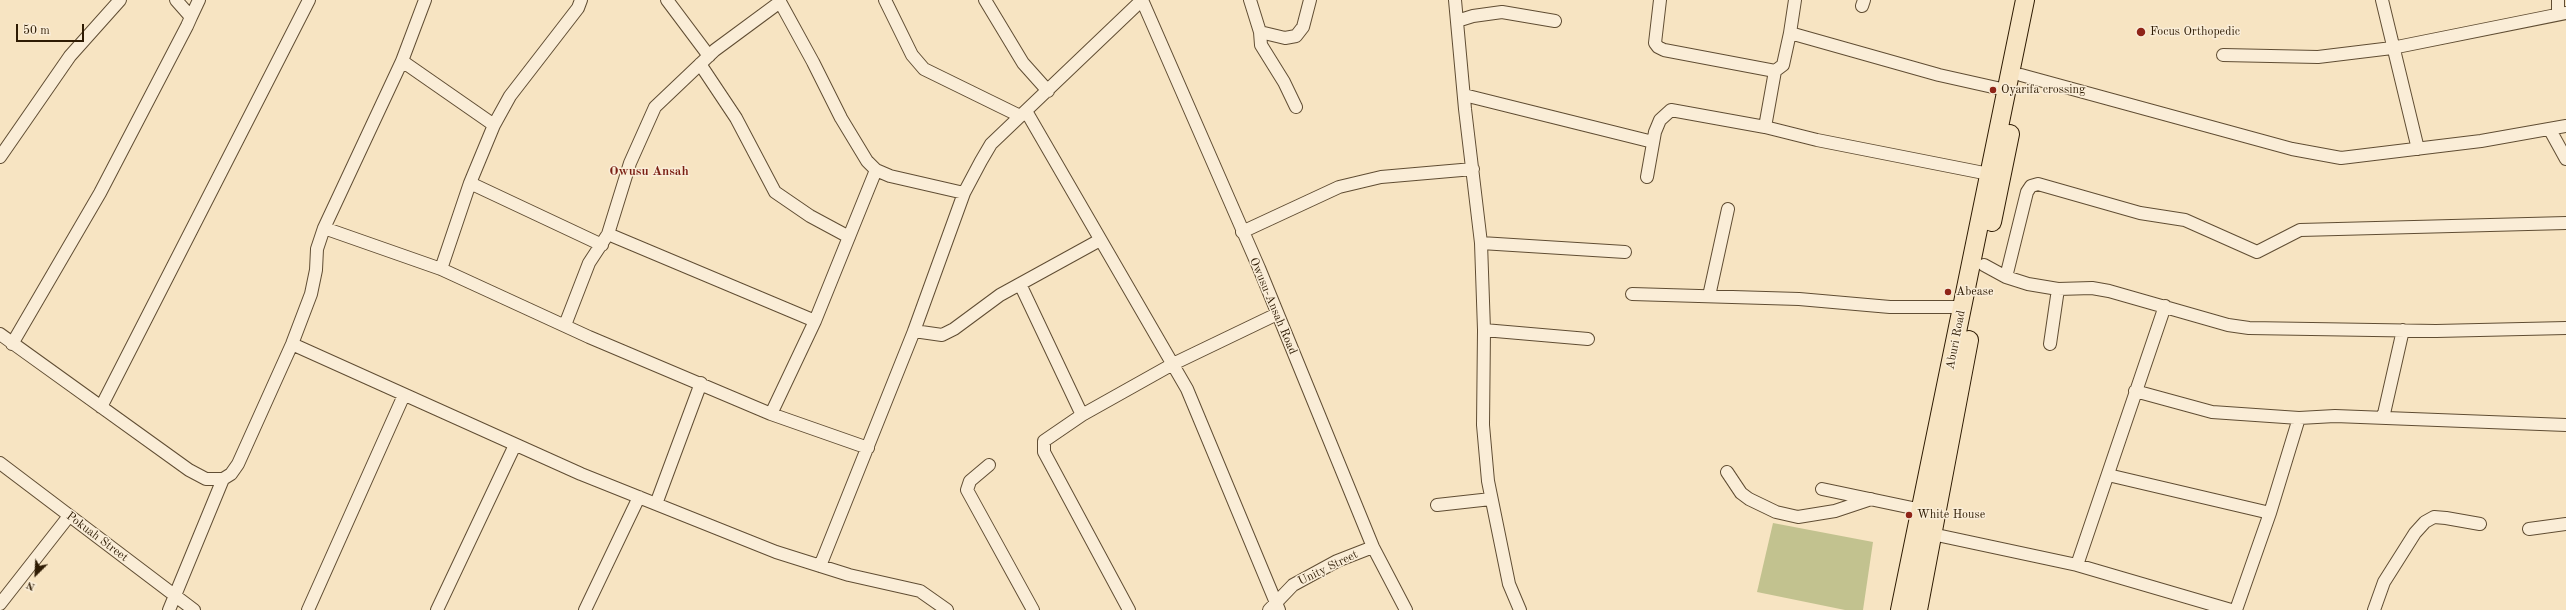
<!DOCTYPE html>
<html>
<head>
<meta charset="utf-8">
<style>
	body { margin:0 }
	#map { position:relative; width:2566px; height:610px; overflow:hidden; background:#f7e4c2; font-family:"Old Standard TT",serif }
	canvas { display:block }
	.north { position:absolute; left:16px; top:554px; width:40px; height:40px; -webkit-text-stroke:3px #faedd7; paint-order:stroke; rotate:204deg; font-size:11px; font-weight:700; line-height:16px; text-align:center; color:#2e1b03 }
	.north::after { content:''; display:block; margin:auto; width:14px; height:18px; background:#2e1b03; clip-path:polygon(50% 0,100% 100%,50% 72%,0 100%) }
	.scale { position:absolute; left:16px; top:24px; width:68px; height:18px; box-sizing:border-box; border:2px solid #2e1b03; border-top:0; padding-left:5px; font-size:12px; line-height:14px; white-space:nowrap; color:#2e1b03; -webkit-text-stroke:3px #faedd7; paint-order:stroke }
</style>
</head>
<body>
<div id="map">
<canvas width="2566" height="610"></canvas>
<div class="north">N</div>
<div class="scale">50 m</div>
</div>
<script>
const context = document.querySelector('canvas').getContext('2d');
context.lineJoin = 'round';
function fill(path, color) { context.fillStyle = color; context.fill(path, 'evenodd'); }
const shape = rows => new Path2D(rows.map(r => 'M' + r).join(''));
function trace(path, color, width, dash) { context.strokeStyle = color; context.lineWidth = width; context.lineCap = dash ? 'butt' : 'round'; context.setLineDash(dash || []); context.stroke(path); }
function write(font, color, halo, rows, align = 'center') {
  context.font = font + ' "Old Standard TT",serif'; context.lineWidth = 3; context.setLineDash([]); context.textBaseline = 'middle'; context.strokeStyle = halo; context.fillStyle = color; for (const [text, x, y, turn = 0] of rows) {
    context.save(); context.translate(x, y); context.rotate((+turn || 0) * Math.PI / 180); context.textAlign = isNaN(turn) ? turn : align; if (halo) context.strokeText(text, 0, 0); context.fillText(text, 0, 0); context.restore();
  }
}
const green = shape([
	[1773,523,1873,542,1863,610,1845,610,1757,592]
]);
const minor = shape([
	[667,0,709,56],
	[779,0,813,62,841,118,867,161,876,170,890,176,964,193],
	[885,0,912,55,924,69,1020,116],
	[985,0,1023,63,1048,91],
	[1142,0,1259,268,1373,547,1406,610],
	[1250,0,1260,32,1261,45,1284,82,1296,107],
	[1455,0,1465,109,1481,243,1484,330,1483,425,1488,481,1509,584,1520,610],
	[1660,0,1655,43,1658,47,1664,50,1775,71,1783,65,1790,33],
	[1795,0,1790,33,1939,75,2006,90],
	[2382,0,2418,149],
	[1862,6,1864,0],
	[2558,14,2558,0],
	[191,17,199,0],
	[1457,21,1473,16,1502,12,1555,21],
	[1260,32,1285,38,1296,36,1303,27,1310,0],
	[2223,55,2318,57,2392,48,2566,13],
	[402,61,494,125],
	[700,64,736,118,775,192,810,216,849,237],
	[1775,71,1765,127,1817,140,1989,174],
	[2021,75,2292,149,2341,158,2481,141,2566,126],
	[1464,95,1653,142],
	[1026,111,1187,389,1279,610],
	[2550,130,2566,159],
	[0,157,70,56,120,0],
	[1647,177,1655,132,1660,120,1671,110,1765,127],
	[470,183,602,245],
	[324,228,441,269,589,337,771,414,868,448],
	[1242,232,1339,187,1381,177,1473,169],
	[608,234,630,163,655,107,715,50,780,2],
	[1481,243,1625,252],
	[1984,265,2006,277,2028,284,2058,289,2092,288,2109,291,2228,325,2249,328,2436,331,2566,328],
	[441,269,470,183,494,125,510,96,578,8,581,0],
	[2006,277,2027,192,2031,186,2038,184,2140,213,2185,220,2257,252,2300,230,2566,223],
	[1020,284,1082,415],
	[1632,294,1799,299,1890,307,1963,307],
	[1709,296,1728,209],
	[565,325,589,263,608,234,815,321],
	[1484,330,1588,339],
	[914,331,942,335,954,329,1000,295,1100,240],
	[0,334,189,470,206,479,223,479,231,474,238,464,292,344,311,294,316,270,317,249,324,228,402,61,425,0],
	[12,344,100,193,187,26,191,17,176,0],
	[292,344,581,474,776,552,849,575,920,591,947,610],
	[2050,344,2058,289],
	[2135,391,2212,412,2299,418,2335,416,2566,425],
	[101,407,309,0],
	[771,414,815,321,876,170],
	[2383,418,2403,330],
	[0,463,194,610],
	[989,465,970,481,967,490,1033,610],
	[1727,472,1741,493,1749,499,1776,512,1798,517,1835,511,1871,499],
	[2108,475,2270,513],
	[1822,489,1922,510],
	[656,504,701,383],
	[1437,505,1491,499],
	[2529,529,2566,524],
	[1932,534,2077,565,2231,610],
	[2077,565,2165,306],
	[820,566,914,331,964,193,981,161,991,144,1142,0],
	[0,604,69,516],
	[169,610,223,479],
	[308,610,404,395],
	[437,610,515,445],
	[585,610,639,497],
	[1129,610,1044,452,1044,441,1082,415,1173,364,1277,314],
	[1269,610,1293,585,1337,561,1373,547],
	[2236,610,2270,513,2299,418],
	[2374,610,2384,582,2415,533,2425,522,2434,517,2446,518,2480,524]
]);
const highway = shape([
	[1992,222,2010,134],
	[1900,610,2025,0],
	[1918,610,1969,340]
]);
const markers = [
	[2141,32,5,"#8f2418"],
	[1993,90,4,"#8f2418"],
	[1948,292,4,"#8f2418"],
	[1909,515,4,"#8f2418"]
];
const poiNames = [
	["Focus Orthopedic",2150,32],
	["Oyarifa crossing",2001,90],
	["Abease",1956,292],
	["White House",1917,515]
];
const streetNames = [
	["Owusu-Ansah Road",1273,306,67],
	["Aburi Road",1956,340,-79],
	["Pokuah Street",97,537,37],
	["Unity Street",1328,568,-26]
];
const neighbourhoodNames = [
	["Owusu Ansah",649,172]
];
fill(green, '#c2c28f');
trace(minor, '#604d33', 14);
trace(highway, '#2e1b03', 20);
trace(minor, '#faedd7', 12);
trace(highway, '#f7e4c2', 18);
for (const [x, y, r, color] of markers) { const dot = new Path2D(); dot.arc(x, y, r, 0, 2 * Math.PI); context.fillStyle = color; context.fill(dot); trace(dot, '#faedd7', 1.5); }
write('12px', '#2e1b03', '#faedd7', poiNames, 'left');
write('12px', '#2e1b03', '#faedd7', streetNames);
write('bold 13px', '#7a1f14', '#faedd7', neighbourhoodNames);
</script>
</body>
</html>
